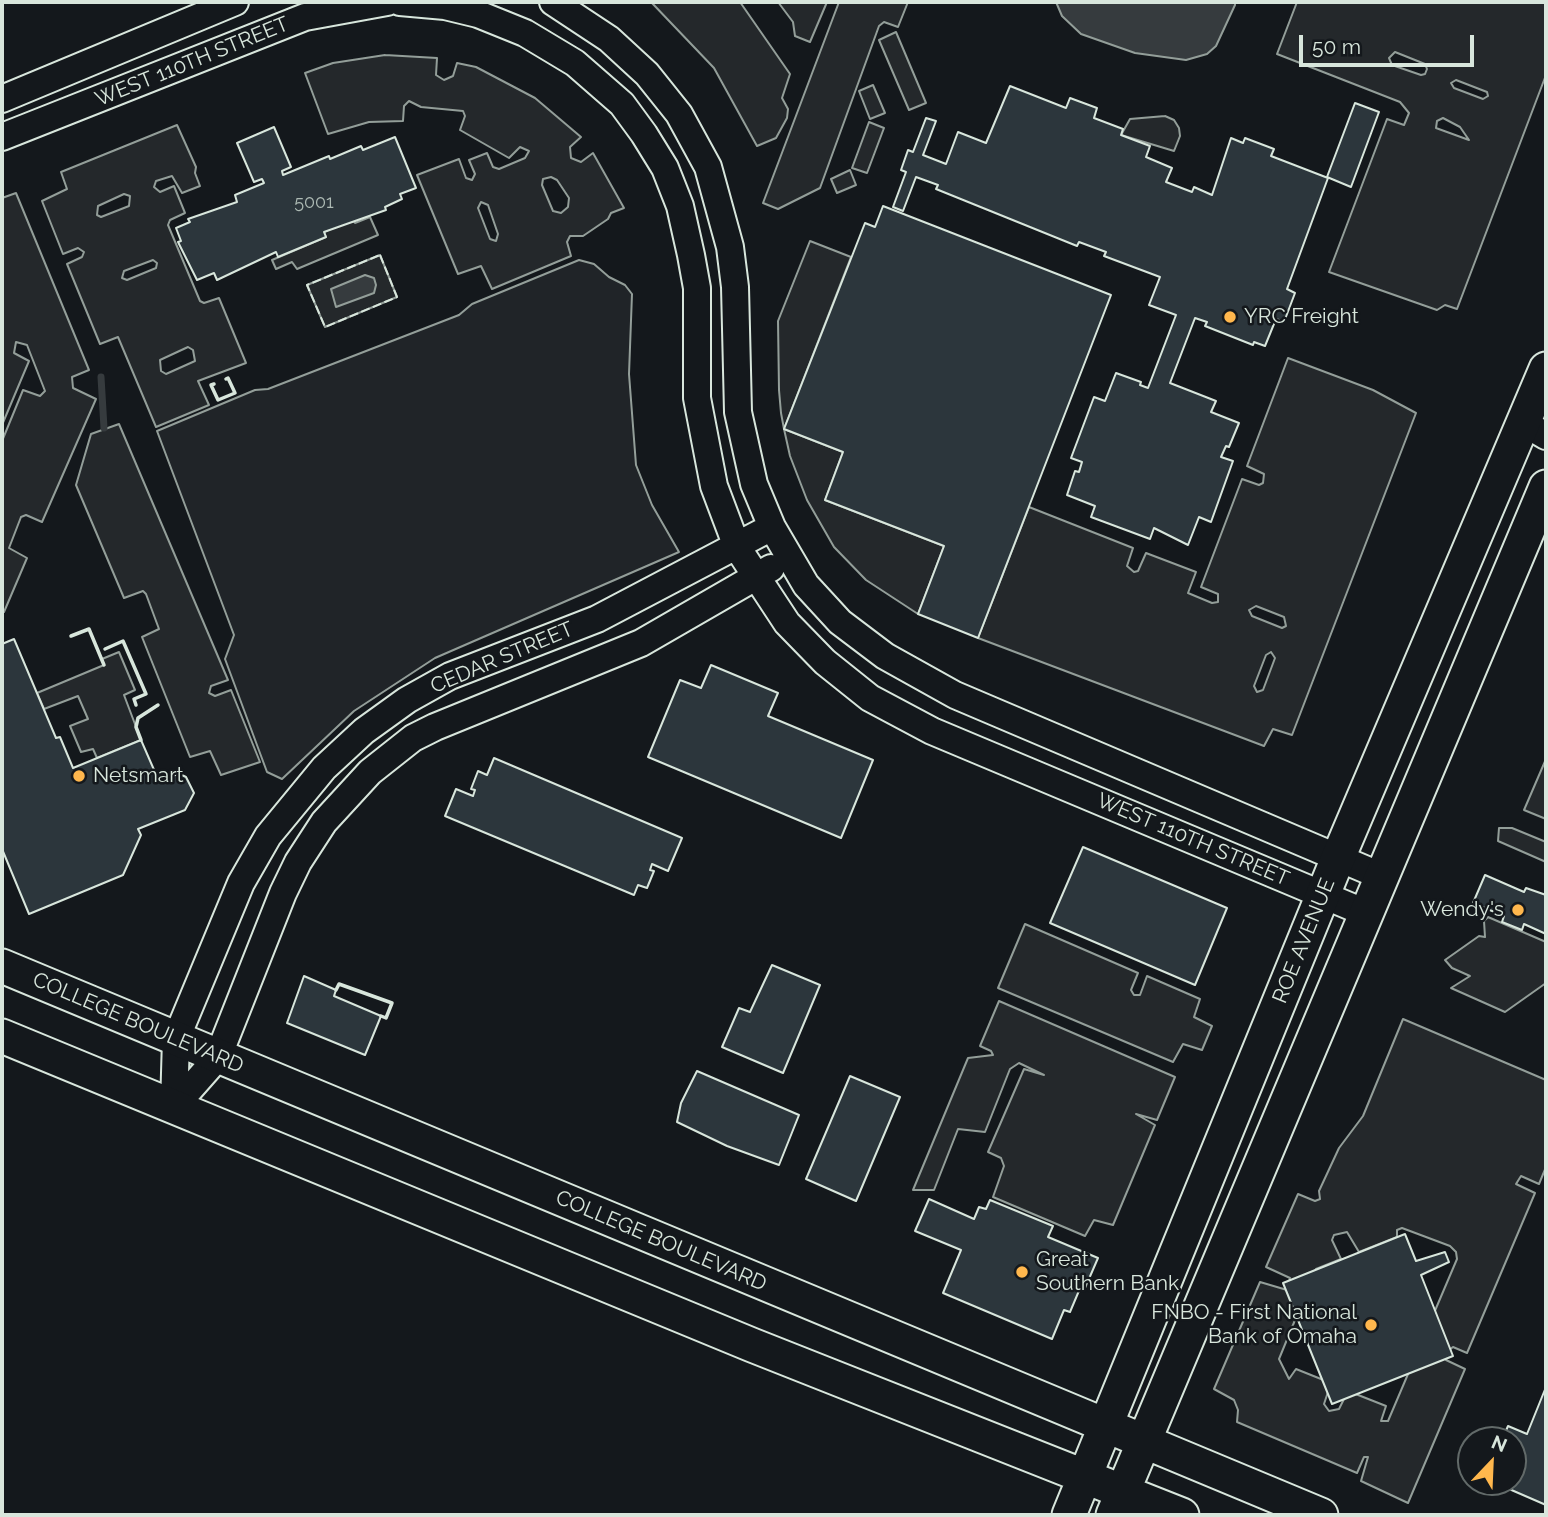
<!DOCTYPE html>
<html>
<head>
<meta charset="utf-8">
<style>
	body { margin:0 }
	#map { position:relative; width:1548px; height:1517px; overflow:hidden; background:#14181c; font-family:Raleway,sans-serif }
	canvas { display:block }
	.frame { position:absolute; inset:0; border:4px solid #d8e6dc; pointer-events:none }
	.north { position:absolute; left:1457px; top:1426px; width:70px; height:70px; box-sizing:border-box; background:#14181c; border:2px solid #626a69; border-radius:50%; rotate:23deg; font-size:19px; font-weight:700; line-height:28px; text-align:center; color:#d8e6dc }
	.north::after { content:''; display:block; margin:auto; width:24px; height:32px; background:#ffb74d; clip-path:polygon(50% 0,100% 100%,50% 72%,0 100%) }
	.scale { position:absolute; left:1299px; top:35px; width:175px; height:32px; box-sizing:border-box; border:4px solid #d8e6dc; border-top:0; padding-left:9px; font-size:21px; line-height:24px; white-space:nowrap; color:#d8e6dc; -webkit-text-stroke:5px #14181c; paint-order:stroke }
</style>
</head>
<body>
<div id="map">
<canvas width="1548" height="1517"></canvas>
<div class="frame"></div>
<div class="north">N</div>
<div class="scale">50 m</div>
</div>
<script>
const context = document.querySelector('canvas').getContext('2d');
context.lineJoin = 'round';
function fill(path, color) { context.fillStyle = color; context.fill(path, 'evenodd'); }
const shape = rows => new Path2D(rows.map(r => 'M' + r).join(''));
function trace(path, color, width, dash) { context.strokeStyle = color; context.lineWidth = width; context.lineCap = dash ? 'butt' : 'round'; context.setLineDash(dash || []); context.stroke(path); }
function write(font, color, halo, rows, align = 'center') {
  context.font = font + ' Raleway,sans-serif'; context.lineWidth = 5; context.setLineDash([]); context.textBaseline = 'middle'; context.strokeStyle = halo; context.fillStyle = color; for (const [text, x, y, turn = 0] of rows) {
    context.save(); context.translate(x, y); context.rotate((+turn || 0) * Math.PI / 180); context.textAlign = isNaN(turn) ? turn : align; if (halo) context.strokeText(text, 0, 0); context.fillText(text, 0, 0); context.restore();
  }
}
const green = shape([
	[579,260,594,264,609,277,625,285,632,294,629,374,636,465,652,505,679,552,435,658,354,711,282,779,267,772,225,659,234,635,157,431,255,390,268,389,459,315,472,304,579,260]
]);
const parking = shape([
	[651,2,740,2,790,74,782,98,788,109,787,118,776,138,757,146,714,68,651,2],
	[778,2,827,2,810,42,795,36,793,22,778,2],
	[839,2,908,2,898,27,884,22,879,26,820,188,778,209,763,203,839,2],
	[1297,2,1546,2,1546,75,1457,309,1445,305,1437,310,1329,272,1387,119,1404,125,1409,113,1400,102,1277,54,1297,2],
	[1395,52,1425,64,1427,69,1425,74,1421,75,1392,65,1389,58,1395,52],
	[1456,80,1487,92,1488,96,1483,99,1454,88,1451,83,1456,80],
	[1443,118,1460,127,1469,140,1436,128,1437,121,1443,118],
	[896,32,926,103,909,110,879,40,896,32],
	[385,55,437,58,436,75,444,80,453,76,457,63,476,67,535,98,581,137,570,147,571,158,581,162,593,153,624,208,611,213,608,219,583,236,570,236,567,242,571,256,492,289,481,266,458,274,417,175,459,159,466,178,472,180,475,174,469,160,487,153,493,167,499,169,525,158,529,151,520,147,509,158,460,130,465,116,463,111,421,107,409,101,404,106,403,121,369,122,328,134,305,73,333,63,385,55],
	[551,177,557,180,569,198,568,207,561,213,553,211,542,185,543,179,551,177],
	[481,202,488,205,498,234,496,241,490,239,478,208,481,202],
	[873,85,885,113,870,119,859,91,873,85],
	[1165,116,1174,120,1179,128,1180,136,1174,151,1121,135,1130,119,1165,116],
	[869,122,884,128,867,173,852,168,869,122],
	[177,125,196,167,195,173,200,186,182,193,172,176,156,181,154,187,160,192,174,186,185,213,170,220,168,225,200,301,204,303,219,298,246,363,198,381,209,405,156,427,118,337,100,344,67,264,82,257,84,252,78,248,63,254,42,201,67,189,61,172,177,125],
	[124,194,130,196,129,206,101,217,97,215,98,206,124,194],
	[153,260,157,263,156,268,127,280,122,278,124,271,153,260],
	[188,347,193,350,195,361,166,374,161,371,160,360,188,347],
	[850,170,856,185,837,193,831,179,850,170],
	[16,193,89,370,72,377,73,388,96,399,42,522,26,515,21,517,9,548,27,558,4,612,2,611,2,441,23,390,40,396,45,391,27,345,16,342,14,353,29,361,2,425,2,198,16,193],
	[370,217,378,235,297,269,292,262,276,269,272,260,326,237,324,232,352,219,355,223,370,217],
	[810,241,851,257,784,429,843,452,825,500,944,546,918,614,866,580,834,547,807,500,790,456,784,429,781,413,779,390,778,321,810,241],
	[380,255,397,297,325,327,307,285,380,255],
	[1288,358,1373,390,1416,413,1292,735,1273,729,1264,746,978,638,1029,507,1133,548,1127,566,1134,572,1138,571,1146,553,1196,572,1188,593,1212,603,1218,602,1218,594,1201,587,1242,479,1259,485,1263,483,1264,474,1247,466,1288,358],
	[1256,606,1284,617,1286,626,1282,628,1252,616,1249,610,1256,606],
	[1271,652,1275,658,1263,690,1257,692,1254,686,1266,655,1271,652],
	[119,424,228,680,211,686,209,693,215,696,231,690,260,762,221,775,210,751,190,757,142,637,159,629,146,594,143,591,124,598,76,485,91,434,119,424],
	[119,652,135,690,124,695,141,740,97,758,93,749,81,752,70,726,88,719,78,696,44,709,37,693,104,665,102,659,119,652],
	[1546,759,1546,819,1524,810,1546,759],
	[1499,828,1512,828,1546,842,1546,862,1498,841,1499,828],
	[1488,917,1546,942,1546,983,1505,1012,1451,988,1470,976,1452,968,1445,960,1479,936,1485,937,1484,921,1488,917],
	[1025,924,1138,973,1131,990,1134,995,1140,995,1147,976,1200,999,1194,1017,1212,1026,1202,1050,1183,1044,1173,1062,998,988,1025,924],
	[999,1001,1175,1077,1157,1120,1136,1114,1155,1125,1113,1225,1094,1220,1085,1236,993,1197,1004,1166,1001,1158,988,1152,1024,1069,1044,1075,1019,1063,1010,1069,985,1132,958,1129,934,1190,913,1190,968,1058,993,1055,991,1051,980,1046,999,1001],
	[1403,1019,1546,1080,1546,1167,1539,1184,1521,1176,1516,1184,1535,1193,1467,1353,1453,1347,1448,1351,1446,1360,1465,1369,1408,1503,1361,1481,1368,1457,1364,1457,1357,1473,1237,1422,1238,1410,1234,1400,1214,1389,1260,1282,1287,1290,1290,1278,1266,1267,1298,1194,1315,1201,1320,1199,1319,1191,1339,1148,1363,1116,1403,1019],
	[1402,1228,1450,1246,1456,1252,1457,1259,1388,1421,1381,1421,1386,1406,1348,1391,1339,1409,1329,1411,1324,1404,1331,1383,1296,1369,1289,1379,1279,1359,1316,1269,1341,1259,1332,1240,1334,1235,1347,1232,1359,1252,1397,1237,1397,1230,1402,1228]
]);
const water = shape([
	[1056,2,1235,2,1235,5,1216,46,1207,54,1186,60,1135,53,1081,34,1062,16,1056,2],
	[365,275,374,278,376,285,374,293,336,307,331,289,365,275]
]);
const stream = shape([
	[101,377,104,428]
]);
const building = shape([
	[1010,86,1066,108,1070,98,1097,108,1094,118,1123,129,1121,135,1150,146,1146,157,1172,168,1166,182,1192,192,1194,187,1212,195,1231,138,1243,143,1245,138,1274,149,1271,156,1328,178,1287,289,1295,293,1284,322,1276,319,1265,346,1254,342,1253,345,1205,326,1207,322,1195,318,1170,383,1216,401,1211,412,1239,423,1229,447,1226,446,1221,457,1233,461,1211,522,1199,517,1188,545,1154,528,1150,539,1091,517,1095,506,1067,495,1075,471,1079,472,1082,462,1071,458,1094,397,1105,401,1116,373,1141,382,1140,385,1148,388,1176,315,1149,305,1160,277,1104,256,1106,252,1079,242,1077,246,936,189,938,185,916,177,903,211,893,207,906,172,901,170,908,150,913,152,926,118,936,121,923,155,946,164,958,132,986,143,1010,86],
	[1355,103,1379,112,1351,187,1327,177,1355,103],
	[274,127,291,167,282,171,283,175,329,156,330,159,361,146,363,150,395,137,416,188,400,194,402,199,385,207,386,210,324,232,326,237,278,257,276,252,217,280,214,273,197,280,178,242,181,241,176,228,190,222,188,219,237,202,235,195,264,183,262,179,254,182,237,143,274,127],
	[883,206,1111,295,978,638,918,614,944,546,825,500,843,452,784,429,865,223,875,227,883,206],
	[14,639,56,738,60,737,73,768,141,740,158,779,180,774,186,777,194,793,185,810,138,829,141,835,123,875,29,914,2,849,2,644,14,639],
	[711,665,778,693,768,716,873,760,841,838,648,757,680,680,701,688,711,665],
	[494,758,682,838,668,871,652,864,650,870,654,871,647,888,638,885,634,895,445,816,456,789,473,796,475,790,471,789,478,771,487,775,494,758],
	[1083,847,1227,908,1195,985,1050,923,1083,847],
	[1485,875,1524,892,1526,888,1546,895,1546,934,1524,924,1522,930,1502,922,1504,916,1473,903,1485,875],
	[772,965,820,985,783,1073,722,1047,739,1008,750,1012,772,965],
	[304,976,336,990,334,996,381,1016,365,1055,287,1023,304,976],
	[697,1071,799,1115,779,1165,727,1146,677,1122,681,1103,697,1071],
	[850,1076,900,1097,856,1201,806,1179,850,1076],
	[929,1199,974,1219,979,1207,986,1209,990,1200,1053,1226,1048,1237,1098,1258,1085,1288,1081,1286,1070,1312,1064,1310,1052,1339,943,1293,961,1250,915,1231,929,1199],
	[1405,1234,1416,1261,1445,1252,1449,1262,1421,1275,1453,1356,1332,1404,1283,1283,1405,1234],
	[1546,1387,1546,1505,1493,1482,1513,1482,1513,1440,1502,1440,1508,1426,1527,1434,1546,1387]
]);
const minor = shape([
	[400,2,445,6,478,14,525,33,575,63,622,104,644,134,665,168,680,206,691,255,697,288,697,398,714,486,737,547,787,623,825,662,870,698,932,731,1366,913],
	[553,2,609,39,647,74,679,114,708,167,730,247,735,287,738,412,754,484,772,527,806,585,840,622,885,656,955,695,1381,876],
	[2,99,235,2],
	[2,137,305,17,387,2],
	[1524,423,1546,436],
	[174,1107,176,1039,241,883,268,836,324,768,364,731,407,700,450,676,597,619,772,527],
	[174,1107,218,1057,283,893,298,862,324,822,370,772,413,738,435,727,641,643,771,568]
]);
const major = shape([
	[2,966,1321,1515],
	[2,1036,752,1345,1182,1515],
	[1069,1515,1338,858,1546,369],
	[1113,1515,1546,487]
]);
const fence = shape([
	[380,255,397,297,325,327,307,285,380,255]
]);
const wall = shape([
	[214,384,211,385,218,400,235,393,228,378,226,379],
	[71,636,89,629,104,665],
	[105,649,123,641,146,694,134,699,136,705],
	[141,740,136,727,138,718,158,705],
	[336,990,339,984,392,1003,386,1018,381,1016]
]);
const markers = [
	[1230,317,7,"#ffb74d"],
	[79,776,7,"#ffb74d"],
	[1518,910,7,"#ffb74d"],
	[1022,1272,7,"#ffb74d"],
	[1371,1325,7,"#ffb74d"]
];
const numberNames = [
	["5001",314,203]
];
const streetNames = [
	["WEST 110TH STREET",192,62,-22],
	["CEDAR STREET",502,658,-23],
	["WEST 110TH STREET",1193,840,23],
	["ROE AVENUE",1304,941,-68],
	["COLLEGE BOULEVARD",138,1023,23],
	["COLLEGE BOULEVARD",661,1241,23]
];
const poiNames = [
	["YRC Freight",1244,317],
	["Netsmart",93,776],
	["Wendy's",1504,910,"right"],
	["Great",1036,1260],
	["Southern Bank",1036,1284],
	["FNBO - First National",1357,1313,"right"],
	["Bank of Omaha",1357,1337,"right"]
];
fill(green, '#202428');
trace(green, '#939e99', 2);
fill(parking, '#24282b');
trace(parking, '#939e99', 2);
fill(water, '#363b3e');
trace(water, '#939e99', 2);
trace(stream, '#363b3e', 7);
fill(building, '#2c363c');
trace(building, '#d8e6dc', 2);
trace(minor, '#d8e6dc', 30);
trace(major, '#d8e6dc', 37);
trace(minor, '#14181c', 26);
trace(major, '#14181c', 33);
trace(fence, '#d8e6dc', 2, [9, 3.5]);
trace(wall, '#d8e6dc', 3.5);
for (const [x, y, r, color] of markers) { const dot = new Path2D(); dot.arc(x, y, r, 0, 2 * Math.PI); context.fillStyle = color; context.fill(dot); trace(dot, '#14181c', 2.5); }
write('18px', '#adbab4', null, numberNames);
write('21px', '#d8e6dc', '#14181c', streetNames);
write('21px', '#d8e6dc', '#14181c', poiNames, 'left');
</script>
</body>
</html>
